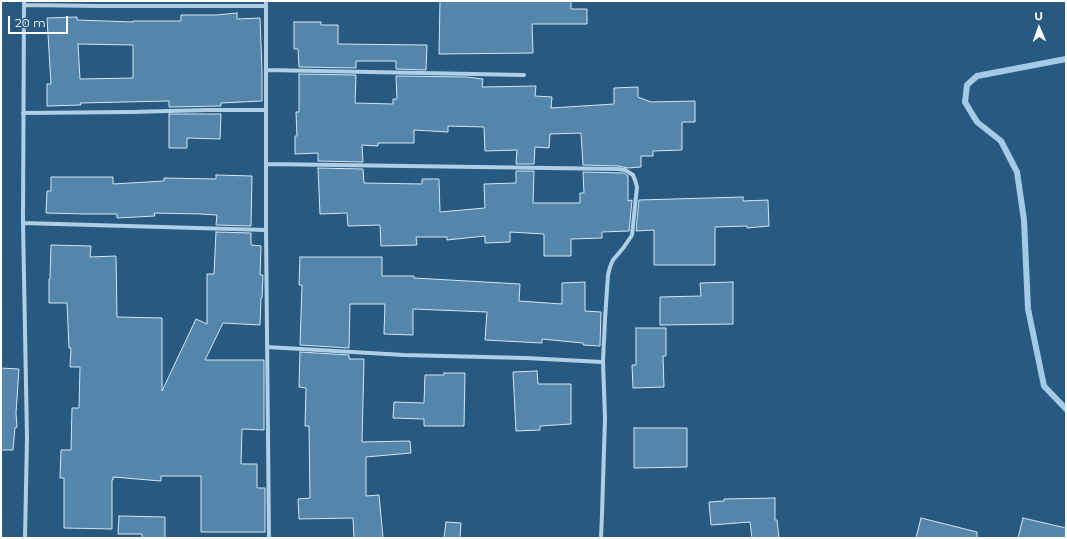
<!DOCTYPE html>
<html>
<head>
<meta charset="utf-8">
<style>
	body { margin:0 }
	#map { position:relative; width:1067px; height:539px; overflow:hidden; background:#285a81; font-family:Montserrat,sans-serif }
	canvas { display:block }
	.frame { position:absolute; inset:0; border:2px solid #fff; pointer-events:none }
	.north { position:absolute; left:1019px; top:8px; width:40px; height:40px; -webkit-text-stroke:3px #285a81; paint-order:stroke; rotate:358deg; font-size:11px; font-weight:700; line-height:16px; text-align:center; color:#fff }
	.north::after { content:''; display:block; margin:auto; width:14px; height:18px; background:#fff; clip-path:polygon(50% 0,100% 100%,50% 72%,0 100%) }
	.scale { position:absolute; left:8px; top:16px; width:60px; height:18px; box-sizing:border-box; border:2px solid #fff; border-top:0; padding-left:5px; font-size:12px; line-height:14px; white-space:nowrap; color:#fff; -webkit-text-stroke:3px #285a81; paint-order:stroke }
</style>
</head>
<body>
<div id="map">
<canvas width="1067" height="539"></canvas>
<div class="frame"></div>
<div class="north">U</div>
<div class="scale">20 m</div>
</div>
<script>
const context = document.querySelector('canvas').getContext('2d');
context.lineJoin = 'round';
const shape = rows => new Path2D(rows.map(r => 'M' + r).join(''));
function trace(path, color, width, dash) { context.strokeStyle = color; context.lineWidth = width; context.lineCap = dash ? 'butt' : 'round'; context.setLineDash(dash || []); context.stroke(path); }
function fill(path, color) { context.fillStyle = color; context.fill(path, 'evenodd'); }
const stream = shape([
	[1066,59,977,76,967,85,965,102,977,122,1001,141,1017,172,1024,220,1028,309,1044,386,1066,409]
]);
const building = shape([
	[440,1,571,1,571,9,587,9,587,24,532,24,533,53,439,54,440,1],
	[237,13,237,19,260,18,262,71,262,101,221,103,221,106,169,107,169,101,80,103,81,105,47,106,47,84,51,84,47,18,77,17,77,20,133,22,133,21,181,21,181,15,216,15,237,13],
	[78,44,133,45,133,78,80,79,78,44],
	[294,22,321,22,321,25,338,25,338,44,427,45,426,70,396,69,396,61,356,61,356,68,299,67,298,49,294,49,294,22],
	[299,74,356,75,355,103,393,104,393,99,397,99,396,76,467,77,483,79,482,87,536,86,535,96,552,97,551,108,614,104,614,88,638,87,638,97,651,102,695,101,695,122,682,122,682,150,653,151,653,156,641,156,641,167,628,168,618,166,583,165,581,133,550,134,549,148,535,147,534,164,516,164,517,150,485,151,484,127,448,126,448,132,414,130,414,143,378,143,378,146,362,145,363,162,318,161,318,153,295,154,295,136,297,136,296,112,299,112,299,74],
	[169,114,221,114,220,139,187,138,187,148,169,148,169,114],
	[318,168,363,169,364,183,422,184,422,179,439,179,440,212,485,208,484,184,516,183,516,171,534,171,533,203,580,203,580,193,584,193,583,172,624,173,628,176,628,201,632,200,629,231,602,232,602,238,571,239,571,256,544,256,544,234,510,232,510,242,485,243,485,236,447,240,447,237,416,237,417,245,381,246,380,225,348,226,347,213,320,214,318,168],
	[216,175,252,176,251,226,216,225,217,215,200,214,154,213,155,216,117,218,117,214,85,214,46,213,47,191,51,191,51,177,113,177,113,184,164,181,164,178,216,179,216,175],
	[743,197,743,201,768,200,769,226,747,228,747,226,715,227,715,265,654,265,654,230,636,231,639,200,743,197],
	[216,232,251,233,251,245,261,246,260,275,263,275,262,298,261,298,260,325,223,323,205,360,264,360,264,430,242,429,241,464,257,464,257,488,265,488,265,532,201,532,201,476,161,476,161,481,113,477,113,480,112,480,112,529,64,528,64,478,60,478,61,450,71,450,72,408,79,408,80,367,70,367,71,348,69,348,67,303,49,303,49,279,50,279,51,245,91,246,90,257,116,256,117,317,162,318,162,391,196,319,207,324,207,274,214,274,216,232],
	[300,257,382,257,382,276,414,276,414,278,520,284,519,301,562,304,562,283,585,282,585,311,601,312,600,346,583,345,583,343,542,339,542,343,485,340,487,312,413,309,413,335,384,334,385,304,350,304,349,348,300,345,302,285,299,285,300,257],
	[733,282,733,324,660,325,660,297,701,296,700,283,733,282],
	[636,328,666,328,666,356,663,356,664,387,633,388,632,365,636,365,636,328],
	[300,352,349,355,349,359,364,359,362,442,410,441,411,453,366,457,366,496,379,495,383,538,354,538,353,518,299,519,298,499,310,498,309,426,305,426,306,388,299,387,300,352],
	[1,368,19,369,16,413,17,427,15,428,13,450,1,450,1,368],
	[537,371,538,384,571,384,571,424,540,426,540,430,516,431,513,372,537,371],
	[444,373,465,373,464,426,424,426,424,419,393,418,394,402,424,403,425,375,444,375,444,373],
	[634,428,687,428,687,467,634,468,634,428],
	[775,498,775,520,777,520,779,538,752,538,750,522,711,525,709,502,724,501,724,499,775,498],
	[119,516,165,517,165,538,142,538,142,534,118,534,119,516],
	[921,518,977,532,977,538,916,538,921,518],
	[1023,518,1066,528,1066,538,1018,538,1023,518],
	[446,522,461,523,460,538,444,538,446,522]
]);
const minor = shape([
	[24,1,23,223,27,438,25,538],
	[266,1,266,230,269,538],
	[24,5,99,6,266,6],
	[266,70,524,75],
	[23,113,131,112,207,110,266,110],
	[266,164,618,169,625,170,633,175,635,180,637,187,632,235,624,247,613,260,610,267,608,275,605,319,603,362,605,418,602,514,601,538],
	[23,223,266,230],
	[267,347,404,355,525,358,603,362]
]);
trace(stream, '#a4cbe6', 6);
fill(building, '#5486ab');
trace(building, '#d2e6f5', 1);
trace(minor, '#afcfe6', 4);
</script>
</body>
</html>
